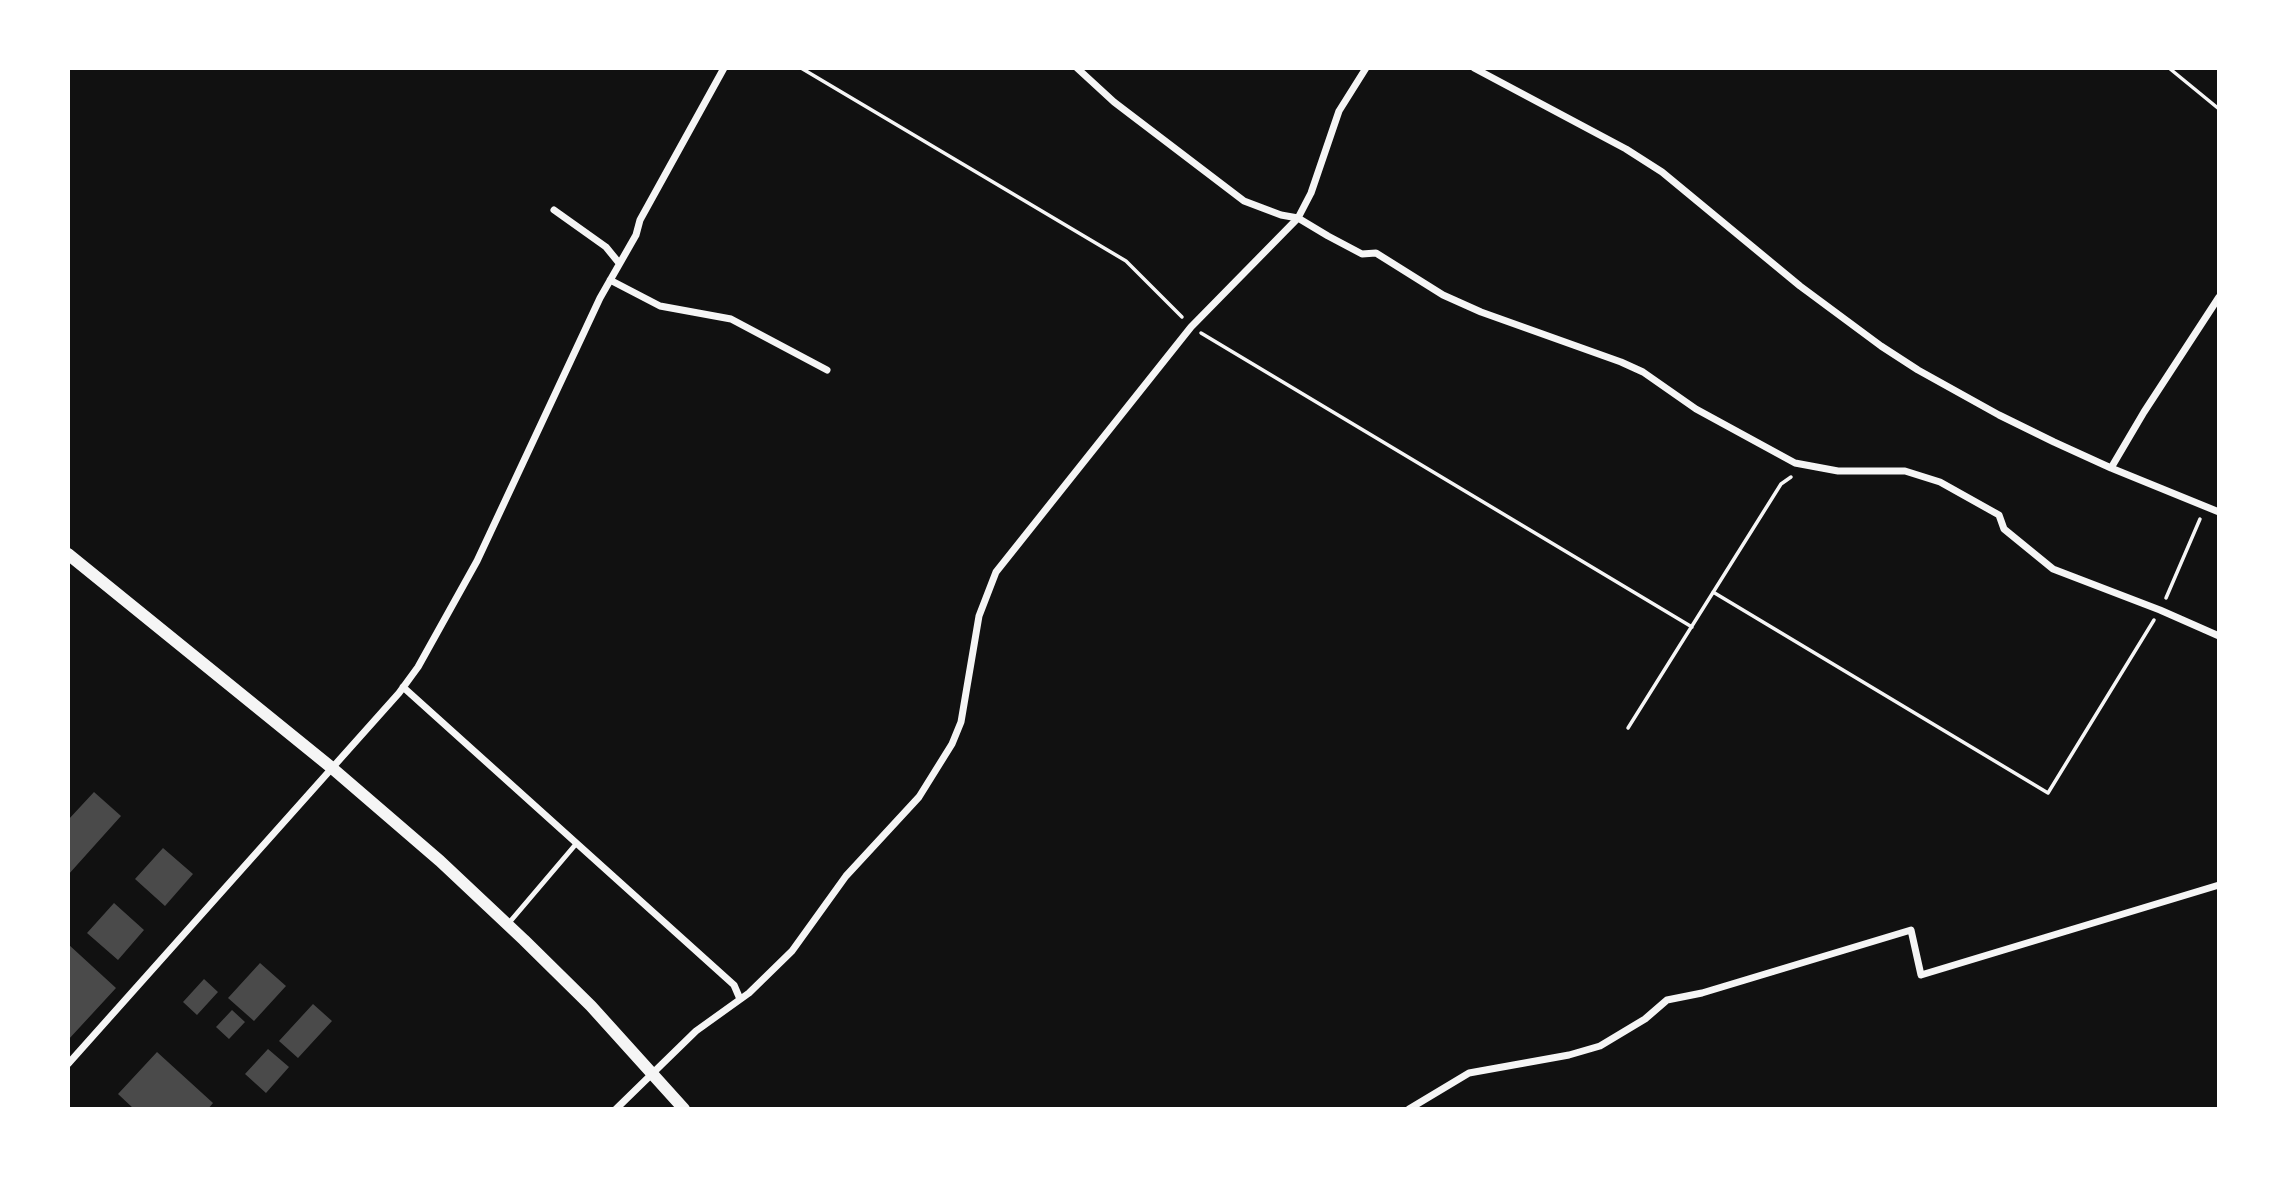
<!DOCTYPE html>
<html>
<head>
<meta charset="utf-8">
<style>
	body { margin:0 }
	#map { position:relative; width:2287px; height:1177px; overflow:hidden; background:#111; font-family:Montserrat,sans-serif }
	canvas { display:block }
	.frame { position:absolute; inset:0; border:70px solid #fff; pointer-events:none }
</style>
</head>
<body>
<div id="map">
<canvas width="2287" height="1177"></canvas>
<div class="frame"></div>
</div>
<script>
const context = document.querySelector('canvas').getContext('2d');
context.lineJoin = 'round';
function fill(path, color) { context.fillStyle = color; context.fill(path, 'evenodd'); }
const shape = rows => new Path2D(rows.map(r => 'M' + r).join(''));
function trace(path, color, width, dash) { context.strokeStyle = color; context.lineWidth = width; context.lineCap = dash ? 'butt' : 'round'; context.setLineDash(dash || []); context.stroke(path); }
const building = shape([
	[94,792,121,816,68,875,68,820],
	[163,848,193,874,165,906,135,879],
	[114,903,144,930,118,960,87,933],
	[68,944,116,988,68,1040],
	[260,963,286,986,254,1021,228,998],
	[204,979,218,992,197,1015,183,1002],
	[313,1004,332,1021,298,1058,279,1041],
	[232,1010,245,1022,229,1039,216,1027],
	[268,1049,289,1067,266,1093,245,1074],
	[157,1052,213,1103,208,1109,134,1109,118,1094]
]);
const path = shape([
	[801,68,1126,261,1182,317],
	[2169,68,2219,109],
	[1201,333,1692,627],
	[1713,592,2048,793,2154,620],
	[2166,598,2200,519],
	[1628,728,1781,484,1791,477]
]);
const service = shape([
	[508,924,576,844]
]);
const minor = shape([
	[1077,68,1114,102,1244,201,1281,215,1298,218,1328,236,1362,254,1376,253,1443,295,1481,312,1621,362,1643,372,1696,409,1795,463,1838,471,1905,471,1940,482,1999,515,2004,529,2053,569,2160,610,2219,636],
	[1474,68,1626,149,1662,172,1800,286,1881,346,1918,370,1999,415,2054,442,2111,468,2219,512],
	[554,210,606,247,619,263],
	[610,280,660,306,731,319,827,370],
	[2111,468,2144,412,2219,297],
	[403,687,734,985,740,999],
	[68,1064,399,693,418,667,477,561,600,298,636,235,640,220,724,68],
	[616,1109,696,1031,749,993,792,951,846,876,919,797,952,744,961,722,979,616,996,572,1191,327,1298,218,1311,193,1339,111,1366,68],
	[1409,1109,1469,1073,1569,1055,1600,1046,1645,1019,1667,1000,1702,993,1911,930,1921,975,2219,885]
]);
const tertiary = shape([
	[68,554,332,768,440,861,524,940,591,1006,684,1109]
]);
fill(building, '#4a4a4a');
trace(path, '#f5f5f5', 3.5);
trace(service, '#f5f5f5', 5);
trace(minor, '#f5f5f5', 7);
trace(tertiary, '#f5f5f5', 12);
</script>
</body>
</html>
